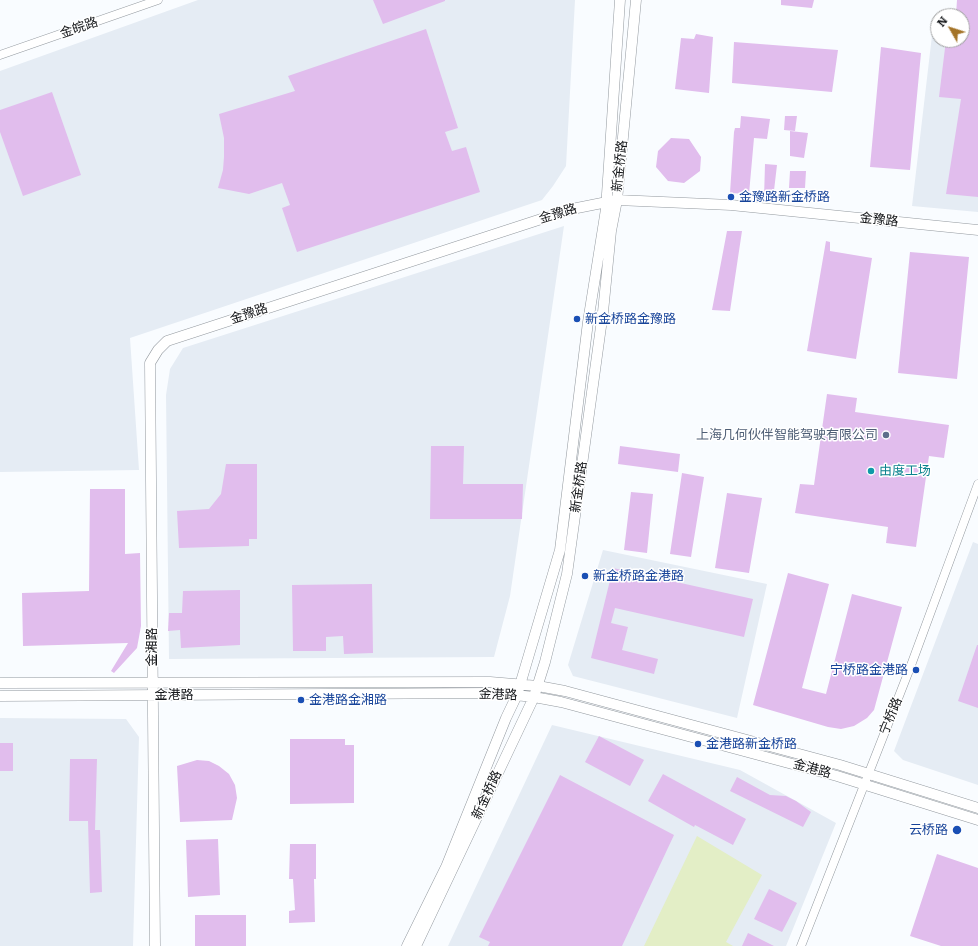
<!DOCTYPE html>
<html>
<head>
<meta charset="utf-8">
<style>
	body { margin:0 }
	#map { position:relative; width:978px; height:946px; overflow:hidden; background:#f9fcff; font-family:Literata,serif }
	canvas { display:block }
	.north { position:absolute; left:930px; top:8px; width:40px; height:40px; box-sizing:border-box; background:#fff; border:1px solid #a1a2a3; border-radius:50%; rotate:309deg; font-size:11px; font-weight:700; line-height:16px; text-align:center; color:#15171a }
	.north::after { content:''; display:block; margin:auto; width:14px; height:18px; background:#a47428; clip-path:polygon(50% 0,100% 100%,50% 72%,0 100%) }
</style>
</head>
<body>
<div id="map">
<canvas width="978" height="946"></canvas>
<div class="north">N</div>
</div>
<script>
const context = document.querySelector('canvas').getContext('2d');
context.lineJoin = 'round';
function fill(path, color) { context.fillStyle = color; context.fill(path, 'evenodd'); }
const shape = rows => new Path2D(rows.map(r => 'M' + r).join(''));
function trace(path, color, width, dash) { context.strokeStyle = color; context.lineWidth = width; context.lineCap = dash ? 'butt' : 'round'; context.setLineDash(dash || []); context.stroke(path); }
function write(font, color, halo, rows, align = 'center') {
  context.font = font + ' Literata,"Noto Sans SC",serif'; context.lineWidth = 3; context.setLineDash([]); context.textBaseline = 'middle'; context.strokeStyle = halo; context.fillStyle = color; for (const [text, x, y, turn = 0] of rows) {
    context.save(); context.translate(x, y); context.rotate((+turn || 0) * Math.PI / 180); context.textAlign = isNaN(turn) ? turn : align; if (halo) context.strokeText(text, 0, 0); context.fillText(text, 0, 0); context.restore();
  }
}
const built = shape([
	[198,0,575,0,566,166,553,186,542,200,130,338,139,470,0,472,0,71],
	[933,27,938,27,938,40,962,40,978,30,978,212,912,206],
	[564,226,510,596,494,657,169,659,166,395,170,369,183,348],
	[973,542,978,544,978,785,903,760,894,751],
	[603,550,767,584,737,718,573,676,568,665],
	[0,718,126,719,139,737,133,946,0,946],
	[552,725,740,770,836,823,786,946,448,946]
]);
const green = shape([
	[697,836,762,875,726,942,733,946,644,946]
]);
const building = shape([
	[373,0,445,0,445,1,383,24],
	[781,0,814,0,812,8,781,5],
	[957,0,978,0,978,197,946,194,961,99,939,97,946,40,962,40,962,15,956,15],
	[426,29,458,128,445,132,452,151,466,147,480,192,297,252,282,208,290,205,282,183,249,194,218,188,223,170,224,157,224,138,219,114,295,91,288,76],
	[696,34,713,37,709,93,675,89,681,38,694,39],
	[734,42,838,50,832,92,732,83],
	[881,47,921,53,910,170,870,167],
	[52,92,81,175,23,196,0,132,0,110],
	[741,116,770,119,767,139,754,138,749,194,730,193,734,132,735,128,740,128],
	[785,116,797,116,795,131,784,130],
	[790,131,808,133,804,158,790,156],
	[671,138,689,139,701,157,700,171,684,183,668,181,656,167,658,151],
	[765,164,777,165,773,199,764,198],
	[790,171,806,171,805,188,789,188],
	[727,231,742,231,730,311,712,310],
	[826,241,830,242,830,251,872,258,856,359,807,351],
	[910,252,969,257,957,379,898,373],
	[827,394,857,398,855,412,949,425,944,458,929,456,916,547,886,543,888,527,795,513,800,484,814,485],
	[431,446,464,446,463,484,523,484,522,519,430,519],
	[620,446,680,454,678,472,618,464],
	[226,464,257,464,257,539,249,539,249,546,179,548,177,511,209,509,221,494],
	[682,473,704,477,691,557,670,554],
	[90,489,125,489,125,554,140,553,141,626,137,648,114,673,111,671,128,643,23,646,22,593,89,591],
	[631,492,653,494,647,553,624,550],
	[727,493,762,498,749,573,715,568],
	[613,568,753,599,744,637,615,608,611,623,628,627,622,650,658,659,654,674,591,658],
	[788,573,829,584,802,688,826,694,852,594,902,607,874,710,867,718,854,726,841,729,828,727,753,705],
	[372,584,373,653,344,654,343,636,326,637,326,651,293,651,292,585],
	[240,590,240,645,181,648,180,630,168,631,169,613,182,613,183,591],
	[977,645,978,645,978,708,958,701],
	[599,736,644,760,630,786,585,762],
	[290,739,345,739,345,745,354,745,354,803,290,804],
	[0,743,13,743,13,771,0,771],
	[70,759,97,759,95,830,100,830,102,892,90,893,88,821,69,821],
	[197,760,209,761,219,766,229,774,235,785,237,798,232,820,180,822,177,766],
	[663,774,746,819,733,845,695,825,694,827,648,801],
	[560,775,674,835,622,946,488,946,490,942,479,937],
	[737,777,770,795,786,796,796,801,811,812,803,827,730,791],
	[218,839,220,895,188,897,186,840],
	[290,844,316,844,316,879,314,879,315,922,289,923,289,911,295,910,293,879,289,879],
	[937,854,978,868,978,946,941,946,910,936],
	[769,889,797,903,782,932,754,919],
	[195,915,246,915,246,946,195,946],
	[748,933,774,946,742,946]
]);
const minor = shape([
	[0,55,158,0],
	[801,946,910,668,978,484]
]);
const tertiary = shape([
	[0,683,490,682,538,686,565,691,840,765,978,808],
	[0,696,489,693,505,694,534,697,561,702,837,776,978,820],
	[155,946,150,363,158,350,167,341,572,209,617,200,731,205,978,230],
	[407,946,446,867,506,718,517,695,560,550,588,322,606,209,620,0],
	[416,946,534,697,545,662,567,574,603,312,611,231,617,200,636,0]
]);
const markers = [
	[731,197,4,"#1a4fb4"],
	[577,319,4,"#1a4fb4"],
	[886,435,4,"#5c6f8a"],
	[871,471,4,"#0f9aa8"],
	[585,576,4,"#1a4fb4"],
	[916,670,4,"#1a4fb4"],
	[301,700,4,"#1a4fb4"],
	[698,744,4,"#1a4fb4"],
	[957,830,5,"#1a4fb4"]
];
const streetNames = [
	["金皖路",79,28,-19],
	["新金桥路",620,166,-84],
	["金豫路",558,214,-17],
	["金豫路",879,220,6],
	["金豫路",249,314,-18],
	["新金桥路",579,487,-82],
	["金湘路",152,647,-90],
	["金港路",174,695],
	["金港路",498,695,2],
	["宁桥路",891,716,-68],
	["金港路",812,769,15],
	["新金桥路",487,795,-65]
];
const transitNames = [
	["金豫路新金桥路",739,197],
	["新金桥路金豫路",585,319],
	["新金桥路金港路",593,576],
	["宁桥路金港路",908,670,"right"],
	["金港路金湘路",309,700],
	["金港路新金桥路",706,744],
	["云桥路",948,830,"right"]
];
const serviceNames = [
	["上海几何伙伴智能驾驶有限公司",878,435]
];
const cultureNames = [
	["由度工场",879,471]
];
fill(built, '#e5ecf4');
fill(green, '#e3eec6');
fill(building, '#e1bded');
trace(minor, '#93999f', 9);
trace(tertiary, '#93999f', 11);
trace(minor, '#fff', 8);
trace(tertiary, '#fff', 10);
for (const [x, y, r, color] of markers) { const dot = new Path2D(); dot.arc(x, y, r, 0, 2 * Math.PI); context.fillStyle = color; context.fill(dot); trace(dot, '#fff', 1.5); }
write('13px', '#15171a', '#fff', streetNames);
write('13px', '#164399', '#fff', transitNames, 'left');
write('13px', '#4e5e75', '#fff', serviceNames, 'right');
write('13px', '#0d838f', '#fff', cultureNames, 'left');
</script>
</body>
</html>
